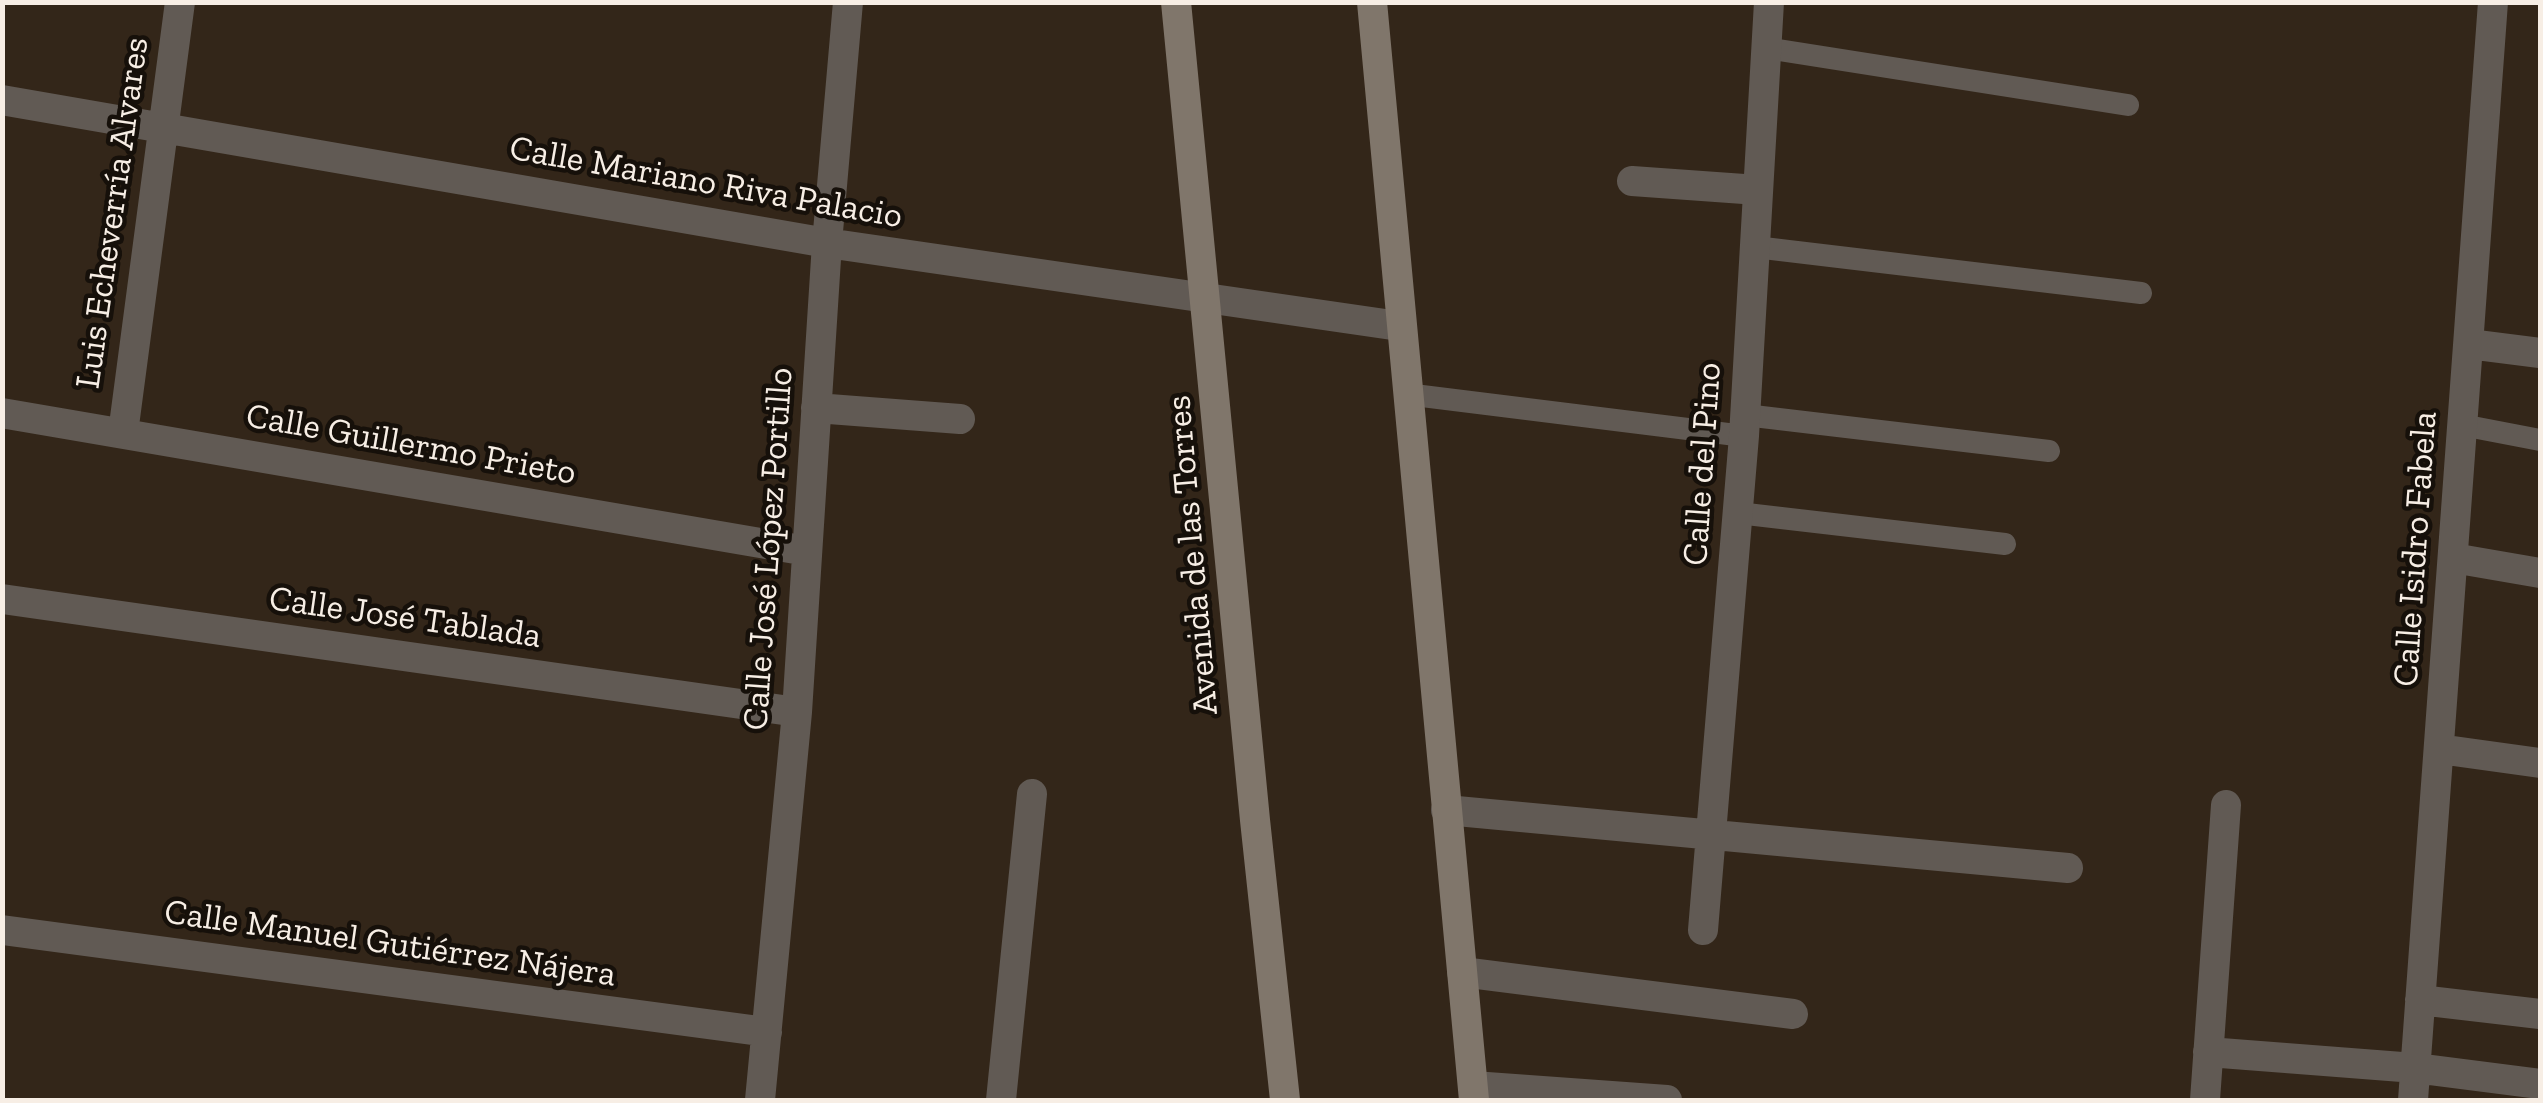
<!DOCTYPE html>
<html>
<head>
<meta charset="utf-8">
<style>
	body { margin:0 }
	#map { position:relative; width:2543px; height:1103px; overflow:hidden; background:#332619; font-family:"Zilla Slab",serif }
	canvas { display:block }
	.frame { position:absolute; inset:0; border:5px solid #f7eee5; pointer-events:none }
</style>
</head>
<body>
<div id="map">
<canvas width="2543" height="1103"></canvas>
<div class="frame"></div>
</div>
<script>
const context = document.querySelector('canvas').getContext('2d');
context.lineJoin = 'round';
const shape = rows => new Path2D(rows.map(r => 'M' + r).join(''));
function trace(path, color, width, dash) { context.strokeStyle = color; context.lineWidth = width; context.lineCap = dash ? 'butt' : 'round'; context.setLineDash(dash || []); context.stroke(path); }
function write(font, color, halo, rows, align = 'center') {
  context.font = font + ' "Zilla Slab",serif'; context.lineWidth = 9; context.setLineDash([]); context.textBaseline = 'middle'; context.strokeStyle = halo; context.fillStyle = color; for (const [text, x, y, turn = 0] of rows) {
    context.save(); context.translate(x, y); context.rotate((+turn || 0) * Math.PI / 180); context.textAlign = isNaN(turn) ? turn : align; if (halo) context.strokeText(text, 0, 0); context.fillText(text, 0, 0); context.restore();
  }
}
const lane = shape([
	[1766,48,2128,105],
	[1755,247,2141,293],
	[1406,394,1744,436],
	[1745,415,2049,451],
	[2462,425,2540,440],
	[1738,513,2005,544]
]);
const street = shape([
	[2,100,827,243,1399,326],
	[1632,181,1758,190],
	[2469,344,2540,353],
	[816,408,960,419],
	[2,413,807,551],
	[123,433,180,2],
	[2453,558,2540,573],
	[2,599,797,712],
	[2439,749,2540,763],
	[1446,810,2068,868],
	[2,930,767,1032],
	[1703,930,1744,436,1769,2],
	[1462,972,1793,1014],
	[2420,1000,2540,1014],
	[2208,1052,2415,1068,2540,1084],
	[1473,1086,1667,1100],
	[760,1100,797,712,827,243,848,2],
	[1001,1100,1032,794],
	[2205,1100,2226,805],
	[2413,1100,2493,2]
]);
const secondary = shape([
	[1176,2,1255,820,1285,1100],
	[1372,2,1474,1100]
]);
const streetNames = [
	["Calle Mariano Riva Palacio",706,183,10],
	["Luis Echeverría Alvares",113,213,-82],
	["Calle Guillermo Prieto",411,445,10],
	["Calle del Pino",1703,464,-86],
	["Calle José López Portillo",769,549,-86],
	["Calle Isidro Fabela",2416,549,-86],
	["Avenida de las Torres",1193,555,-95],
	["Calle José Tablada",405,618,8],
	["Calle Manuel Gutiérrez Nájera",390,944,8]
];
trace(lane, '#615a54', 22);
trace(street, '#615a54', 30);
trace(secondary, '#80766b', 30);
write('35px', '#f7eee5', '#16100a', streetNames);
</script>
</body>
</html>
